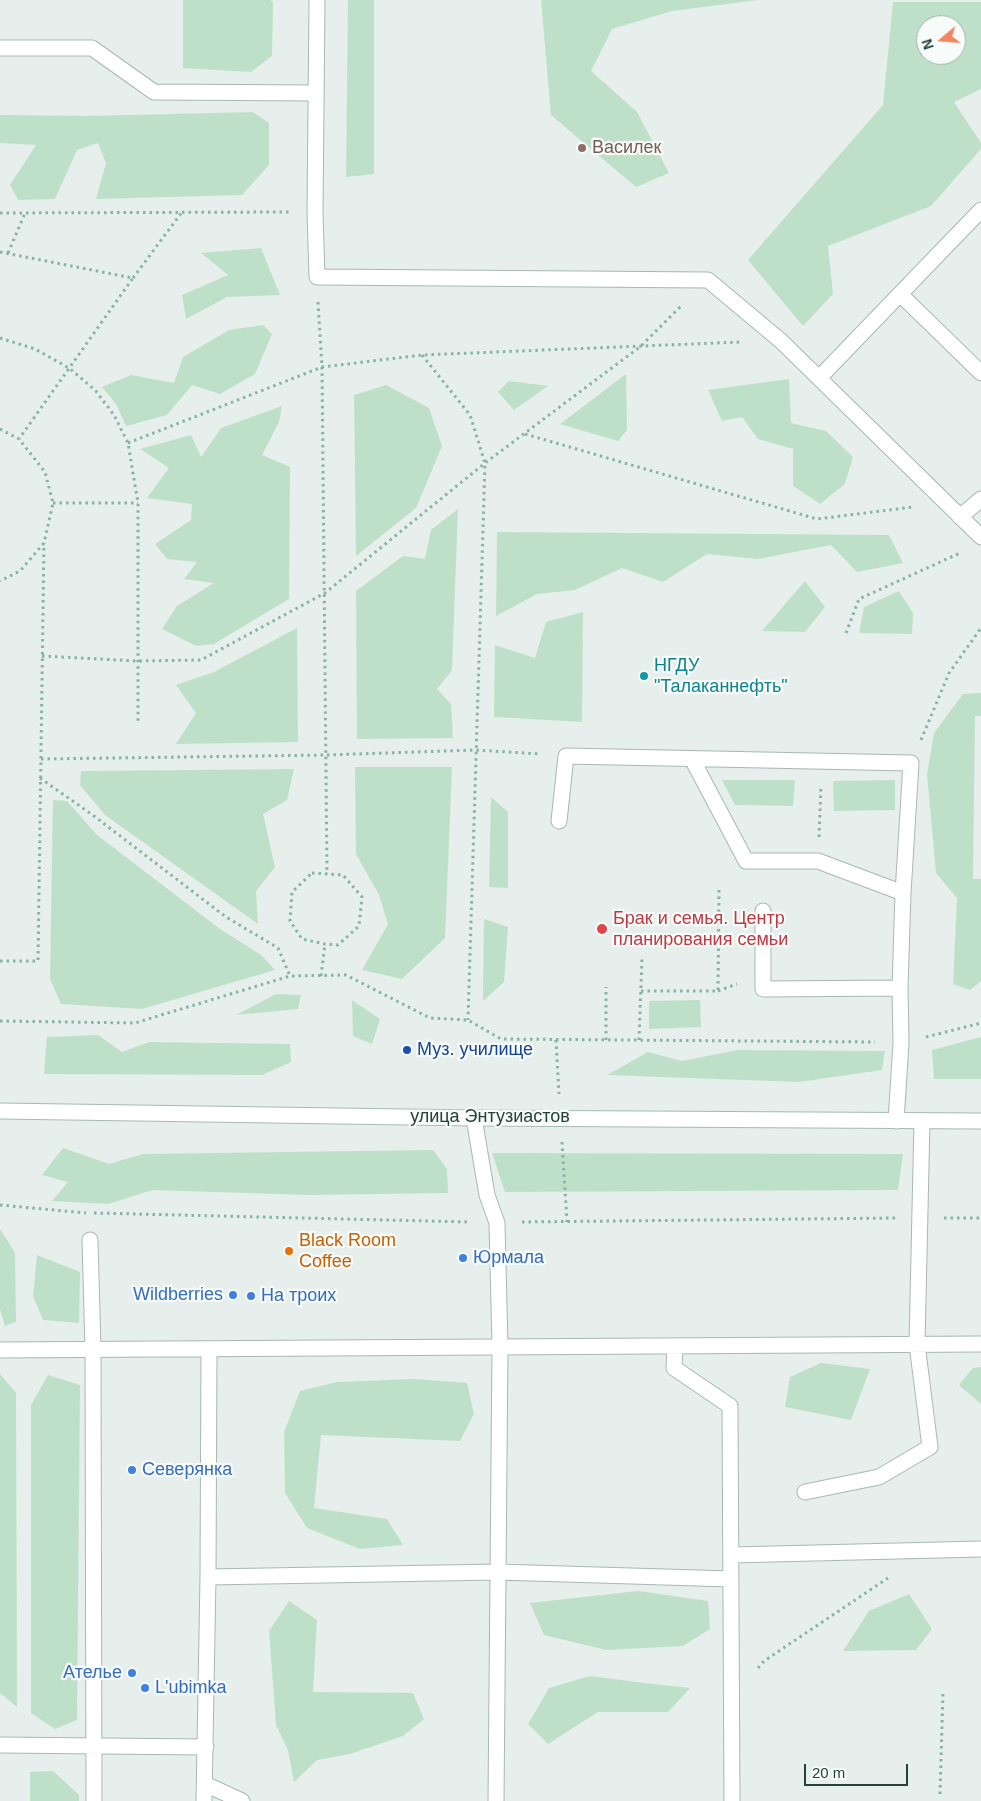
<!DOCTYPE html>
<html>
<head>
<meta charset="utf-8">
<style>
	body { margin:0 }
	#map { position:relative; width:981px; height:1801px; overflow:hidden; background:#e6efeb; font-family:Arial,sans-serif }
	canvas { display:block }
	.north { position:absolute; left:916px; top:15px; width:50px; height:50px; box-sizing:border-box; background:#f7fbf9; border:1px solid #a3b1ad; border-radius:50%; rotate:252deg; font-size:14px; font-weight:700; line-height:20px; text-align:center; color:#24423a }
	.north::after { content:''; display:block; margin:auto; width:18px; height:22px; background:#f4845f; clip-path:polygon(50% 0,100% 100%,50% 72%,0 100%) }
	.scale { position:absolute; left:804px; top:1764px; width:104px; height:22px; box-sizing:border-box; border:2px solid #24423a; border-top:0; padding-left:6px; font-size:15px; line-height:18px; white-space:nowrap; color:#24423a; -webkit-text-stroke:4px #f7fbf9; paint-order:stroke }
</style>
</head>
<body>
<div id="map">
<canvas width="981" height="1801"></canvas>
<div class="north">N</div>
<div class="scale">20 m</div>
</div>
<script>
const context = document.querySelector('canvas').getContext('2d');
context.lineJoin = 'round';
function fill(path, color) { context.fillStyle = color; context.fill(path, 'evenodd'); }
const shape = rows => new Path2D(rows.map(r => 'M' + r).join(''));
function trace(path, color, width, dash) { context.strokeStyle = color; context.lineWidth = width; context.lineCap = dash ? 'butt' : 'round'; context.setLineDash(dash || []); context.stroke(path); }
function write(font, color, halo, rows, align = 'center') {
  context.font = font + ' Arial,sans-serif'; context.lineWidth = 4.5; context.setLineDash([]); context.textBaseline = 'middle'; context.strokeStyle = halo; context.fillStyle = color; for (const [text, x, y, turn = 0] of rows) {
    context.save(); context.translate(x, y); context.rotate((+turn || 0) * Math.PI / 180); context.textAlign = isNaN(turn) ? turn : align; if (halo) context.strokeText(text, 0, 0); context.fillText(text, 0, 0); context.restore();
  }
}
const green = shape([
	[183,0,270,0,273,2,272,56,251,72,183,68],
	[348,0,374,0,374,174,346,177],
	[541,0,758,0,672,11,612,29,591,71,637,112,669,173,636,187,551,115],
	[893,2,981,2,981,89,954,102,981,143,981,149,931,206,828,246,833,294,803,326,748,260,883,105],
	[926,25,956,25,956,55,926,55],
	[253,112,269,123,269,165,242,195,96,199,106,163,98,143,77,150,55,199,18,200,10,185,36,145,0,143,0,115,87,116],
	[261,248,280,295,227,297,186,319,182,295,228,275,201,253],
	[263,325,272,334,255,374,220,394,192,385,167,415,126,426,116,404,102,387,131,375,174,383,183,357,229,330],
	[626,374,627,430,618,441,560,424],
	[789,379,791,423,826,431,853,457,845,484,820,504,793,486,793,449,758,439,742,417,722,421,708,390],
	[509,381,548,386,514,410,498,392],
	[386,385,429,408,442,446,416,508,356,556,354,395],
	[282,406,279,422,262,455,290,467,289,599,214,644,196,646,162,629,177,606,214,583,184,579,197,562,167,559,155,544,191,520,192,504,147,498,169,468,140,449,191,435,201,457,221,428],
	[458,509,452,670,437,689,451,704,453,738,357,739,356,591,403,556,425,559,431,530],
	[497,532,889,535,903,563,857,572,831,545,758,559,707,554,663,582,622,568,575,590,537,594,496,616],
	[805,581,825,607,805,632,762,631],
	[899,591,913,613,912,634,859,633,864,607],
	[583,612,582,722,494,717,495,645,535,658,546,622],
	[297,628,298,742,176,744,196,713,176,685,214,672],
	[981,693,981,716,975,716,973,879,981,879,981,981,970,990,953,984,957,898,936,873,927,774,934,733,963,694],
	[355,767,452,767,445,938,402,979,362,970,388,924,379,895,356,854],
	[294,769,287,800,263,814,275,867,256,891,258,924,105,815,80,785,81,771],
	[722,780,795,780,793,806,735,805],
	[895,780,895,810,834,811,833,781],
	[491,797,508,812,508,888,489,887],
	[53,800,67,801,97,835,220,929,261,955,275,970,142,1009,61,1004,50,979],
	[484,919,508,927,504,982,483,1001],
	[276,994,301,995,298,1009,236,1015],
	[352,1000,380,1019,372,1044,353,1036],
	[700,1000,701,1027,649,1029,649,1001],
	[98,1035,122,1052,149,1042,290,1044,291,1062,262,1075,44,1074,47,1037],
	[981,1037,981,1079,934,1079,932,1050],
	[738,1050,885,1051,882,1070,799,1082,607,1075,648,1052,682,1061],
	[63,1148,109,1164,143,1154,433,1150,447,1169,448,1193,308,1195,153,1190,108,1204,52,1201,68,1182,42,1175],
	[492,1153,903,1154,898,1190,505,1192],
	[0,1229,15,1253,16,1322,5,1326,0,1309],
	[37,1255,80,1272,79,1323,43,1320,33,1296],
	[821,1363,870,1369,851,1420,785,1407,790,1377],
	[981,1367,981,1404,959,1385,973,1368],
	[0,1374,16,1393,17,1707,0,1693],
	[48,1375,80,1385,77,1720,55,1729,31,1713,31,1405],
	[414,1379,467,1383,474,1414,460,1441,321,1435,314,1508,387,1519,403,1545,360,1549,307,1528,285,1493,284,1432,300,1391,337,1382],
	[638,1591,708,1601,710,1629,683,1646,606,1650,544,1635,530,1603],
	[909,1594,932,1629,916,1650,843,1651,869,1611],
	[289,1601,317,1620,313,1692,413,1693,424,1719,403,1736,350,1754,317,1760,294,1782,288,1750,276,1725,269,1631],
	[590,1676,644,1683,690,1688,668,1712,598,1712,548,1744,528,1724,549,1688],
	[53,1771,79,1795,79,1801,30,1801,30,1772]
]);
const path = shape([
	[0,213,289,212],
	[0,252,133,278,19,439],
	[8,253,25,213],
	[133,278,182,212],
	[318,302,322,367,327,874],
	[0,338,35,349,69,368,95,390,114,415,128,443,138,503,138,723],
	[422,355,470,415,485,463,468,1020],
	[0,429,19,439,45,472,53,503,44,543,20,571,0,581],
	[525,434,817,519,913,507],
	[128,443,322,367,422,355,741,342],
	[53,503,138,503],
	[846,633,859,599,960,553],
	[42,656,137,661,201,660,325,593,485,463,641,346,682,305],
	[921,740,949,673,981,628],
	[41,759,326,755,475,750,541,754],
	[40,778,94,816,226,917,278,948,290,976],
	[819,837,821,785],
	[312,873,343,875,362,897,359,926,338,945,325,944,302,939,290,921,292,892,312,873],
	[0,961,38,961,44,543],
	[321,976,325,944],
	[641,991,718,991,719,890],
	[718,991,737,984],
	[0,1021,135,1023,290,976,346,975,430,1018,468,1020,501,1039,875,1042],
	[926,1037,981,1023],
	[556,1040,559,1094],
	[606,1040,606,987],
	[639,1040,642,958],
	[562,1142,567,1222],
	[0,1205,86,1213],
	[94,1213,470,1222],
	[944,1218,981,1218],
	[522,1222,895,1218],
	[758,1668,764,1661,888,1578],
	[940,1794,943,1692]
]);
const lane = shape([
	[317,0,315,212,317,277,708,280,781,341,981,537],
	[0,48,92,48,154,92,316,93],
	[900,294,981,373],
	[819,378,981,210],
	[960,517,981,499],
	[692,759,746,861,818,861,903,893,900,988,901,1043,896,1121],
	[559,821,566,756,911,763,903,893],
	[763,911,763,989,900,988],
	[474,1118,487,1195,497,1223,500,1347,496,1801],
	[90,1240,93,1349,94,1801],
	[675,1346,674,1368,730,1406,732,1801],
	[0,1350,981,1344],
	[805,1492,879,1477,930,1447,917,1344,922,1121],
	[731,1555,981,1549],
	[208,1577,498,1572,731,1579],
	[0,1745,206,1747],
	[205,1784,242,1801],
	[204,1801,208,1577,209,1349]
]);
const secondary = shape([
	[0,1111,474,1118,981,1121]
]);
const markers = [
	[582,148,5,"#8d6e63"],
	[644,676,5,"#0f9aa8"],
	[602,929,6,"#e0444e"],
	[407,1050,5,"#1a4fb4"],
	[289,1251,5,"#e8710a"],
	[463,1258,5,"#3f7fe0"],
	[233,1295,5,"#3f7fe0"],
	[251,1296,5,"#3f7fe0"],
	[132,1470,5,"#3f7fe0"],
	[132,1673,5,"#3f7fe0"],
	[145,1688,5,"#3f7fe0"]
];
const educationNames = [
	["Василек",592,148]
];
const cultureNames = [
	["НГДУ",654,666],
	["\"Талаканнефть\"",654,687]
];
const healthNames = [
	["Брак и семья. Центр",613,919],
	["планирования семьи",613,940]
];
const transitNames = [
	["Муз. училище",417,1050]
];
const streetNames = [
	["улица Энтузиастов",490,1117]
];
const foodNames = [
	["Black Room",299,1241],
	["Coffee",299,1262]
];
const shopNames = [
	["Юрмала",473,1258],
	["Wildberries",223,1295,"right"],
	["На троих",261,1296],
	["Северянка",142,1470],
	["Ателье",122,1673,"right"],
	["L'ubimka",155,1688]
];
fill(green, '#bfe0c8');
trace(lane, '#a8b8b2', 17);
trace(secondary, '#a4bbb3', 17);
trace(path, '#86b3a5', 3, [2.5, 4]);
trace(lane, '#fff', 15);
trace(secondary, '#fff', 15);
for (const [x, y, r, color] of markers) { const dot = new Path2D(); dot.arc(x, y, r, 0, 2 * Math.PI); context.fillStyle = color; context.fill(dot); trace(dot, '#f7fbf9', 2); }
write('18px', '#785e54', '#f7fbf9', educationNames, 'left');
write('18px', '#0d838f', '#f7fbf9', cultureNames, 'left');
write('18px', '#be3a42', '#f7fbf9', healthNames, 'left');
write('18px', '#164399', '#f7fbf9', transitNames, 'left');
write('18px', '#24423a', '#f7fbf9', streetNames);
write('18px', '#c56008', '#f7fbf9', foodNames, 'left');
write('18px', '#366cbe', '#f7fbf9', shopNames, 'left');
</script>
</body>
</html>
